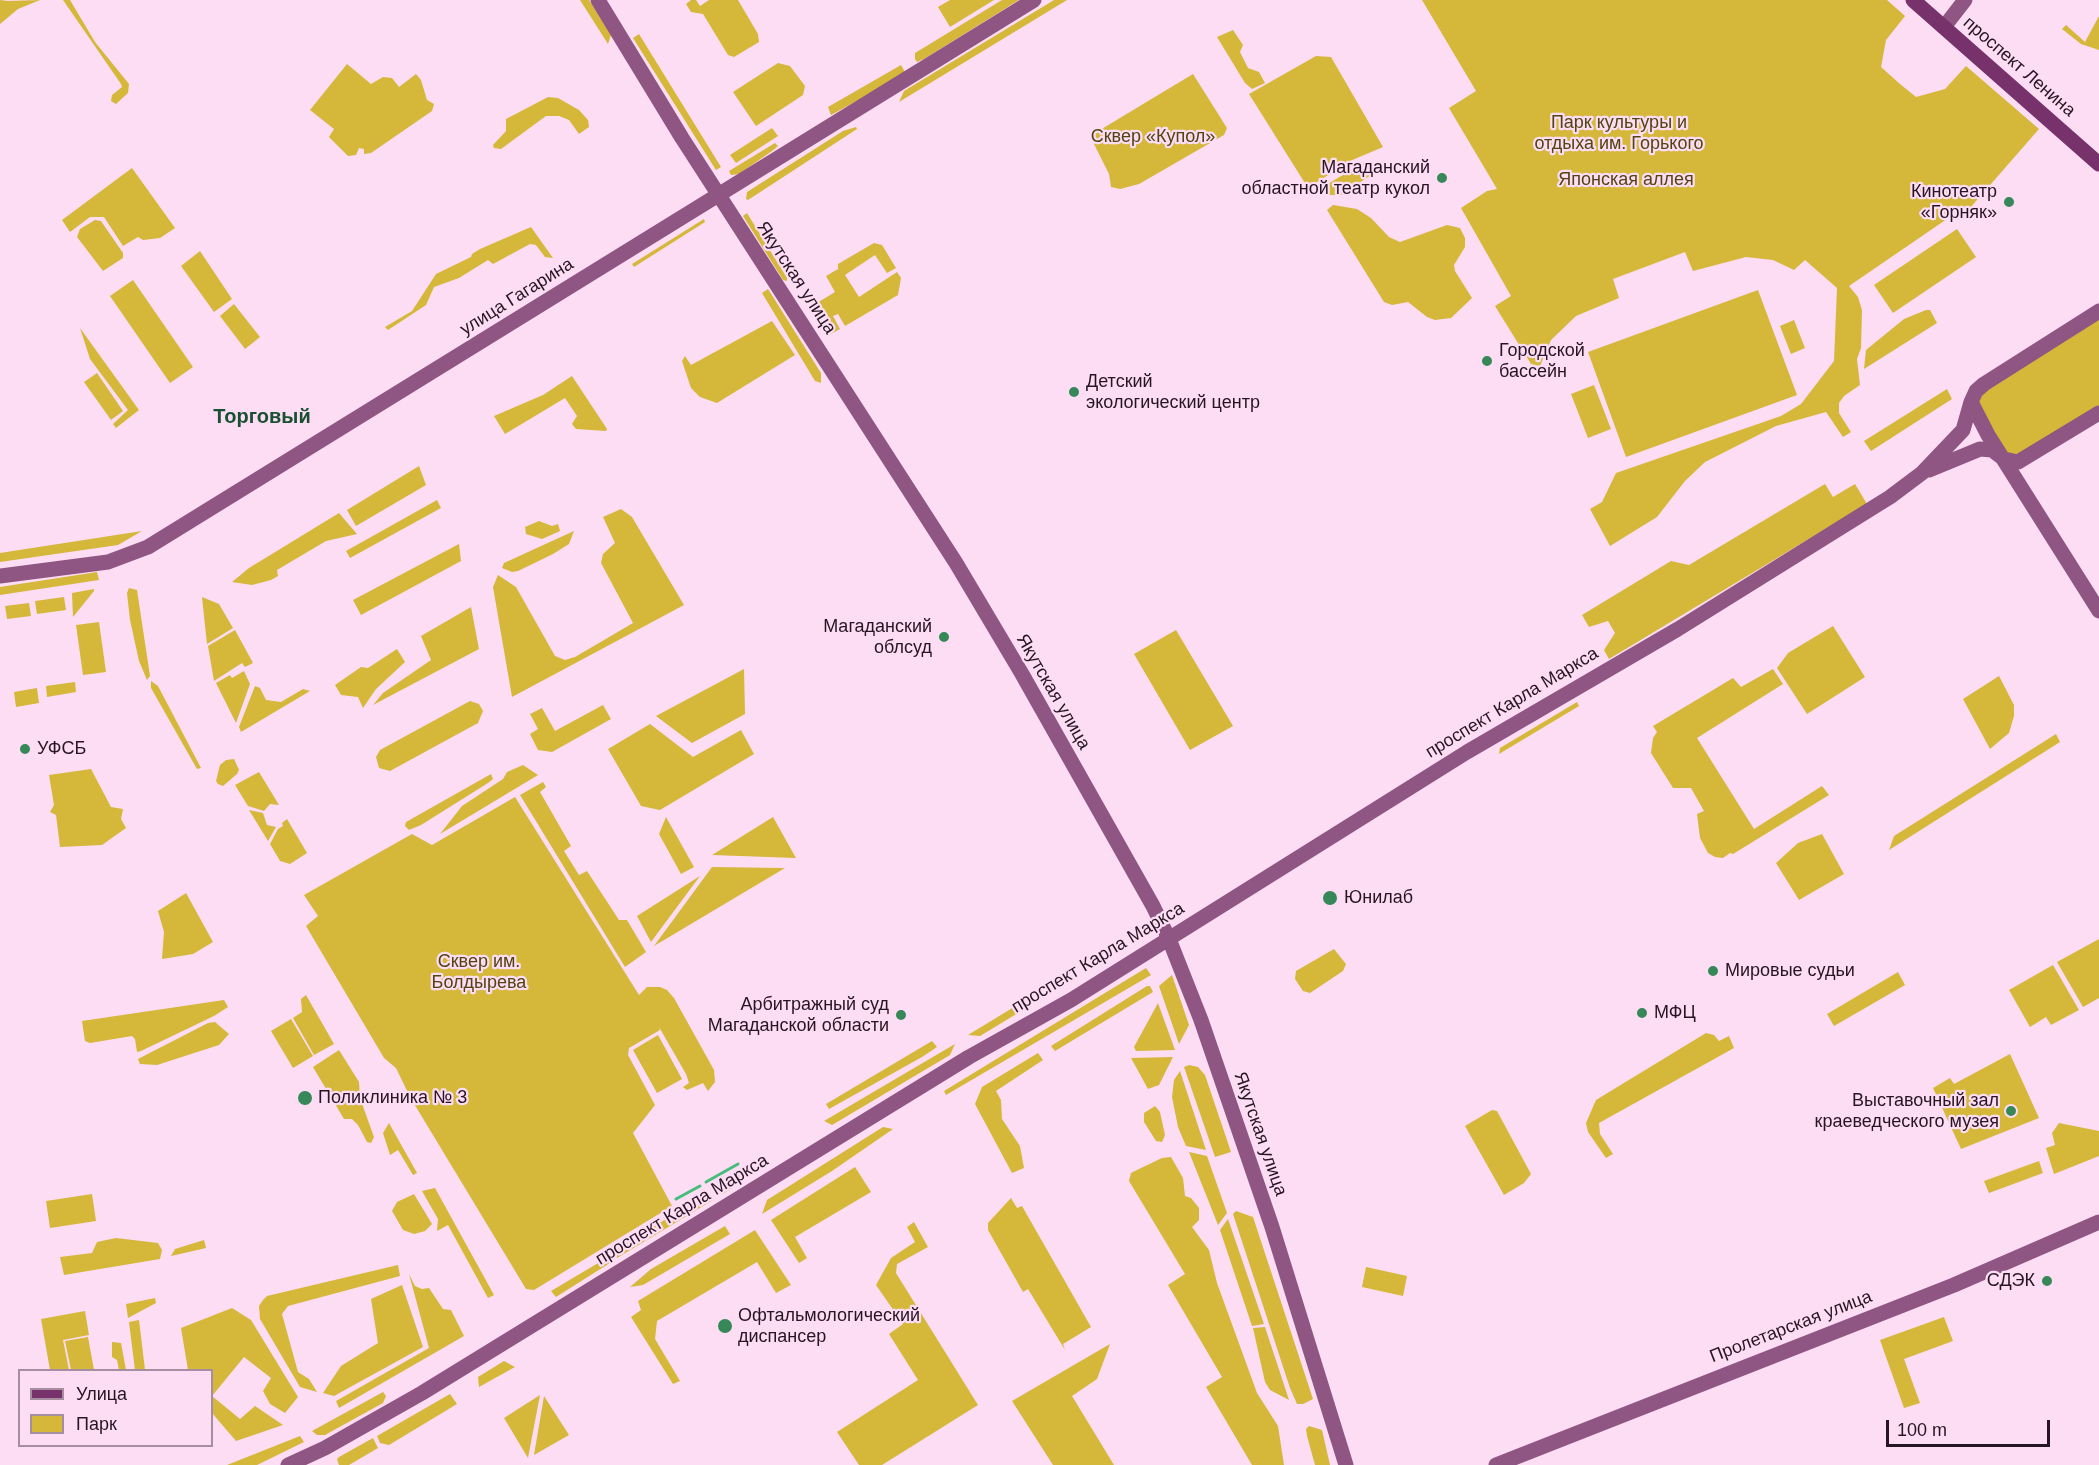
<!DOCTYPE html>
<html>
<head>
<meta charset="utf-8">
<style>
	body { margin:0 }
	#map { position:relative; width:2099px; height:1465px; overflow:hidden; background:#fdddf4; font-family:Helvetica,sans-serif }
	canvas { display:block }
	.legend { position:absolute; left:18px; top:1369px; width:195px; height:78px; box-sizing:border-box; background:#fdddf4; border:2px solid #a78da0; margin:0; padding:8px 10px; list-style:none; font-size:18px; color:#271523 }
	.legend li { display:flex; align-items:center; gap:12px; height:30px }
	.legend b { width:30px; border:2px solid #a78da0 }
	.scale { position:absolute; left:1886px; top:1420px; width:164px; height:27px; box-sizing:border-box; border:3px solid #271523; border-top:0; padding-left:8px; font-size:18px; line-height:21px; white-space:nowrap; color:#271523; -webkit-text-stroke:4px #fdddf4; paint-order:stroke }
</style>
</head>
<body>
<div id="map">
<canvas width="2099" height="1465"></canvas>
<ul class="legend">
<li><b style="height:8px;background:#77316b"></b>Улица</li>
<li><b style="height:16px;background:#d5b73a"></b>Парк</li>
</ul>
<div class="scale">100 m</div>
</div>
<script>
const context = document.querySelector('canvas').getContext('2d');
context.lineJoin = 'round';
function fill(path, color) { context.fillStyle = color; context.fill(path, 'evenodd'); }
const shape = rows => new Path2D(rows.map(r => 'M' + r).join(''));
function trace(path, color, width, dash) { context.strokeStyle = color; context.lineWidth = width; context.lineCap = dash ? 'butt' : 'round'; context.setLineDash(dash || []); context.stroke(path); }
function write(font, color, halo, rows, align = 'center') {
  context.font = font + ' Helvetica,sans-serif'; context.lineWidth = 4.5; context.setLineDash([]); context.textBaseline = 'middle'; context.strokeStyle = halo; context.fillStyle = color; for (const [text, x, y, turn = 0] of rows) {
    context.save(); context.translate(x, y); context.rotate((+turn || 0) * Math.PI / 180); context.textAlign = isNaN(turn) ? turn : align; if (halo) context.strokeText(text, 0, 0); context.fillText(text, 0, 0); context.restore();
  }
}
const green = shape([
	[0,0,8,1,40,0,18,9,0,24],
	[63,0,70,0,95,42,129,84,128,93,116,104,111,101,112,95,122,87,121,84],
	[580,0,589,0,611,35,608,44],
	[691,0,696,0,700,6,709,0,738,0,758,34,759,42,734,57,728,55,703,14,691,12,686,4],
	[950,0,994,0,950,27,938,7],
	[1002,0,1019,0,924,59,917,62,915,59,915,53],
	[1054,0,1067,0,899,102,904,91],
	[1422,0,1887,0,1905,16,1886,40,1881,67,1900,84,1916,97,1945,89,1966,66,2039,129,1970,208,1963,208,1849,286,1858,297,1862,310,1861,348,1857,359,1860,385,1844,396,1839,403,1839,413,1851,432,1843,437,1826,412,1776,426,1705,462,1685,481,1657,517,1610,546,1590,509,1602,502,1616,473,1781,416,1801,404,1834,361,1837,288,1805,260,1794,270,1773,260,1746,257,1693,271,1685,252,1613,279,1619,298,1576,316,1551,340,1540,366,1531,364,1495,306,1511,296,1461,208,1487,191,1497,189,1449,108,1476,91],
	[2099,16,2099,50,2081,44,2062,29,2066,25,2085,42],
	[1233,30,1243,45,1240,52,1248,68,1259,72,1265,83,1252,89,1245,83,1217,37],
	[639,34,721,167,716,170,633,38],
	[1316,56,1331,57,1383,147,1350,161,1308,188,1249,94],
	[778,63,790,66,805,86,803,95,756,126,733,92],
	[347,64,371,84,383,77,392,78,399,87,416,74,421,80,427,100,434,104,432,111,371,153,364,154,364,149,359,148,356,155,348,156,329,137,334,129,310,110],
	[901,65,906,74,831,115,828,107],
	[1193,74,1227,128,1224,135,1139,184,1120,189,1111,187,1109,174,1090,136],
	[548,97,558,98,579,110,588,120,589,127,579,134,569,120,559,116,546,116,501,149,494,148,493,145,506,131,506,119],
	[856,127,857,129,748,200,746,199,747,192,843,131],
	[772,128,778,136,736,163,730,155],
	[775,143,778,146,772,151,739,174,731,175,729,171],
	[1367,161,1374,165,1374,173,1341,195,1325,195,1319,189],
	[132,168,175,228,160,238,143,240,138,237,123,246,104,217,90,217,70,232,62,220],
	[1333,205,1357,209,1371,218,1389,237,1400,242,1447,225,1460,228,1465,238,1465,247,1454,265,1455,271,1472,298,1451,318,1435,320,1427,317,1408,302,1392,305,1384,302,1327,210],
	[747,213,787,278,787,281,783,280,743,216],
	[704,219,705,222,634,267,632,264],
	[95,220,101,221,123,253,123,258,103,271,77,237,80,229],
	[531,227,553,258,545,257,536,245,530,244,493,264,488,260,459,278,434,287,426,305,388,330,385,327,412,311,436,274,471,257,472,254,480,249],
	[1957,229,1976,257,1893,313,1874,285],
	[874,243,882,245,896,268,887,273,875,255,845,275,859,297,897,272,901,278,898,295,845,326,838,314,833,316,840,329,829,335,812,306,835,292,826,276,838,269,838,264],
	[200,251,232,299,214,312,181,266],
	[133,280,193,367,170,383,110,296],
	[768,289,821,373,821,383,815,381,762,293],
	[1758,290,1797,395,1626,457,1588,352],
	[234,304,260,337,245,349,220,316],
	[1926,310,1930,310,1937,323,1864,369,1866,350,1904,319],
	[2099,311,2099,413,2010,461,1973,396],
	[1794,320,1805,348,1791,354,1780,326],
	[772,321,795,355,717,403,700,397,691,388,682,361,685,356,691,365],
	[80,328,139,410,116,428,113,424,128,410,90,359],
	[97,373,123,411,111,420,84,382],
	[572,376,607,429,606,431,576,429,572,424,577,416,565,398,505,434,494,416,543,395],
	[1594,385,1611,429,1588,438,1571,394],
	[1947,389,1952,399,1871,451,1864,441],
	[419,466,426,485,356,526,347,510],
	[1825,484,1833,497,1855,484,1867,504,1609,659,1604,650,1615,633,1608,621,1589,627,1582,615,1671,561,1689,565],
	[437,500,441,508,350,558,346,551],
	[621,509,632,517,684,605,512,697,493,587,498,575,516,587,555,656,565,660,575,657,633,623,601,563,603,554,615,543,603,517],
	[339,513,357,534,326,541,277,570,278,576,271,580,252,585,232,582,249,568],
	[539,521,552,526,558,524,560,531,542,539,526,534,525,527],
	[142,531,118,545,0,562,0,553],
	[574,531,569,544,553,554,518,571,512,572,502,568,504,563],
	[459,544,461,561,361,615,353,600],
	[97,572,99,580,0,595,0,587],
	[129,588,137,590,150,676,147,680,139,661,130,620,127,593],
	[94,589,94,591,73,617,72,593],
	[64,597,66,610,37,614,35,601],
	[202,597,219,604,233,628,207,644],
	[29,603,31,616,7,619,5,606],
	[471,607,479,649,373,705,383,693,431,660,421,636],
	[99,622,106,672,83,675,76,625],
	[1833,626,1865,677,1807,714,1777,668,1788,653],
	[235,630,253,663,245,667,242,663,214,681,208,646],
	[1176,630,1233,726,1190,750,1134,654],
	[397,649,405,662,376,689,363,708,358,697,341,695,335,685,361,667,368,668],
	[744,669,745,714,692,743,656,716],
	[1773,669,1783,684,1697,738,1754,829,1822,786,1829,795,1733,854,1730,853,1723,858,1715,857,1708,853,1700,838,1697,814,1704,811,1691,788,1673,788,1651,753,1653,738,1657,732,1653,726,1733,678,1741,687],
	[244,671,250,684,236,723,216,683,230,675,232,678],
	[1999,676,2014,705,2014,716,2009,733,1990,749,1963,699],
	[151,681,158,686,201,768,197,769,151,688],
	[75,682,76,692,47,697,46,686],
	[255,686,260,688,266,700,281,702,303,689,310,691,241,732,239,727],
	[37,688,39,703,16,707,14,692],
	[470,701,479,704,483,711,478,723,390,771,379,768,376,757,380,750],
	[1577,702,1579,706,1499,754,1500,748],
	[603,705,611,719,552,752,538,750,530,734,538,729,530,714,542,708,555,731],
	[650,724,693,757,741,730,754,754,660,810,641,806,608,749],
	[2056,734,2060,742,1889,850,1894,836],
	[234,759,239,770,237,774,223,786,218,784,216,781,220,765,226,760],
	[523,765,538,775,440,834,462,806,503,779,507,772],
	[91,769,111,807,123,809,121,819,126,828,102,845,60,847,56,815,50,812,54,805,49,775],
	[259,772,279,805,270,804,264,811,248,806,235,785],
	[491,774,493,779,488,783,421,825,409,830,405,826,406,822],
	[543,782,546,787,540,792,571,846,564,851,579,875,587,871,619,920,627,920,646,952,625,967,520,795],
	[515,797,639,995,647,987,660,987,667,990,674,998,714,1070,715,1082,708,1091,703,1083,687,1090,683,1087,689,1083,686,1074,659,1027,660,1030,629,1048,628,1055,655,1105,633,1133,672,1206,534,1290,526,1289,410,1097,396,1068,384,1058,306,926,318,916,304,895,412,834,432,845],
	[249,810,263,813,267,825,276,827,268,841],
	[666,817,694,867,681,874,659,834],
	[773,817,796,858,712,855],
	[287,819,307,853,290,864,280,861,270,844,278,829,283,826,282,823],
	[1822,834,1844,874,1799,900,1776,863,1798,843],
	[712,867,785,868,654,946],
	[700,876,651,942,637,916],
	[186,893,213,942,193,954,162,959,164,932,158,911],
	[2099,939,2099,998,2083,1007,2057,962],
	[1334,949,1346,964,1343,971,1310,993,1303,991,1295,979,1296,971],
	[2053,965,2079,1010,2051,1025,2046,1017,2030,1027,2009,990],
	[1146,968,1151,975,946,1095,944,1091],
	[1898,972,1905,985,1834,1026,1827,1014],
	[1172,975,1189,1025,1179,1044,1159,986],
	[1147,986,1150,986,1153,992,1055,1051,1051,1046],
	[306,995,334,1044,314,1055,293,1018,302,1012,301,999],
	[224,1000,228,1007,214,1016,141,1051,137,1052,135,1039,132,1036,90,1043,85,1041,82,1021],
	[1158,1003,1175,1050,1136,1051,1134,1047],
	[1014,1007,1018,1013,980,1036,968,1035],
	[291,1019,313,1056,293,1068,271,1031],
	[215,1022,229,1034,219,1045,157,1065,140,1064,138,1059,208,1023],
	[1706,1033,1714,1035,1719,1041,1729,1036,1734,1048,1599,1123,1600,1134,1613,1154,1606,1158,1588,1132,1586,1123,1596,1100],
	[658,1035,682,1079,657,1093,633,1050],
	[932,1041,937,1047,922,1057,829,1109,826,1104],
	[955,1044,950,1055,832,1125,824,1121],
	[339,1050,359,1082,360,1098,374,1137,371,1143,367,1142,358,1125,352,1119,344,1119,313,1067],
	[1038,1053,1043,1060,996,1091,1001,1100,1002,1119,1020,1146,1024,1168,1012,1173,975,1104,982,1087],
	[2010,1054,2039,1118,1961,1149,1933,1088,1950,1078,1954,1084],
	[1173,1057,1159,1085,1148,1089,1131,1058],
	[1189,1065,1198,1067,1205,1075,1231,1152,1215,1157,1184,1067],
	[1180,1071,1206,1150,1186,1146,1178,1127,1172,1097,1174,1080],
	[1155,1106,1160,1112,1165,1135,1162,1142,1156,1141,1144,1122,1144,1113],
	[1492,1110,1497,1111,1531,1174,1524,1183,1504,1195,1465,1126],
	[389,1123,417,1173,413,1175,398,1150,390,1155,383,1133],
	[2059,1123,2099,1131,2099,1156,2054,1174,2046,1148,2055,1145,2052,1133],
	[883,1127,893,1129,832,1171,762,1214,767,1200],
	[1189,1152,1207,1156,1227,1213,1218,1225],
	[1171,1157,1183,1178,1185,1196,1191,1198,1199,1208,1199,1220,1192,1227,1209,1250,1217,1283,1257,1393,1278,1426,1284,1465,1252,1465,1206,1387,1222,1377,1168,1285,1185,1274,1129,1181,1131,1173,1139,1169,1162,1158],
	[2039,1161,2043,1173,1989,1193,1984,1181],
	[855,1167,871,1192,795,1237,807,1258,799,1263,771,1220],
	[747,1168,750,1175,747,1178,723,1194,720,1185],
	[435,1188,494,1295,488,1298,448,1225,437,1231,438,1219,422,1191],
	[709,1193,713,1200,617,1258,615,1250],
	[92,1194,96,1221,50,1228,46,1201],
	[414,1194,432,1224,425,1231,414,1234,403,1230,392,1211,397,1202],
	[1011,1198,1017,1208,1022,1206,1091,1327,1063,1344,1065,1350,1028,1289,1023,1292,988,1230,988,1223],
	[1236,1211,1253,1217,1313,1399,1303,1404,1297,1404,1290,1388,1233,1214],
	[1228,1219,1264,1324,1252,1326,1220,1230],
	[914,1222,928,1247,897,1264,896,1273,978,1405,882,1465,859,1465,837,1432,918,1380,889,1334,903,1324,876,1285,891,1258,915,1242,907,1227],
	[725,1226,730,1234,643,1285,630,1287,651,1269],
	[755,1230,791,1285,776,1293,757,1262,657,1321,655,1339,680,1381,673,1384,631,1317,641,1310,638,1301],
	[116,1238,158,1243,162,1250,160,1259,64,1275,60,1257,92,1253,97,1242],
	[204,1240,206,1248,171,1256,175,1249],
	[610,1256,613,1261,556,1297,551,1291],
	[398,1265,400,1276,288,1306,282,1314,298,1372,309,1379,317,1392,300,1387,260,1319,259,1306,263,1300,267,1296],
	[1366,1267,1407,1276,1403,1296,1362,1287],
	[409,1274,415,1286,422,1289,429,1288,443,1309,451,1310,464,1336,339,1408,336,1401,429,1348],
	[402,1285,423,1347,334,1396,323,1393,341,1366,378,1343,371,1299],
	[155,1298,156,1303,128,1318,126,1304],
	[232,1308,251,1320,298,1397,285,1413,270,1404,263,1391,271,1378,244,1357,212,1396,240,1419,255,1406,283,1425,236,1441,212,1413,212,1370,188,1370,181,1328],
	[85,1311,89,1335,63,1340,69,1370,50,1370,41,1319],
	[1944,1317,1953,1341,1904,1359,1920,1403,1904,1408,1880,1340],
	[139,1320,145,1370,135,1370,129,1322],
	[1265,1327,1289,1400,1270,1390,1265,1382,1253,1328],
	[88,1337,94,1370,71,1370,65,1341],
	[112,1342,121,1343,126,1370,119,1370,117,1360,112,1357],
	[1110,1344,1097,1379,1072,1396,1114,1465,1053,1465,1012,1401],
	[504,1361,515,1367,479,1387,478,1377],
	[383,1392,386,1396,383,1403,325,1435,317,1435,312,1431],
	[450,1394,457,1404,389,1445,380,1443,377,1436],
	[540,1395,528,1458,504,1418],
	[544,1396,569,1435,534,1455],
	[1309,1426,1322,1430,1330,1465,1315,1465,1307,1436,1306,1429],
	[300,1436,304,1442,257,1465,227,1465],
	[373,1438,378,1448,349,1465,339,1465,337,1459,339,1457]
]);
const stream = shape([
	[706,1182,738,1164],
	[676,1199,700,1186]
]);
const secondary = shape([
	[598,0,682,138,956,563,1022,674,1153,906,1169,939,1201,1020,1272,1227,1346,1465],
	[1944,27,1965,0],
	[2099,311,1984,384,1976,391,1971,402,1988,435,2099,611],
	[1929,470,1980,449,1992,450,2004,459,2018,462,2099,413],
	[0,576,108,562,148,547,1034,0],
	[288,1465,325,1448,422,1393,969,1057,1071,1000,1467,752,1678,629,1890,497,1922,473,1963,430,1971,402],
	[1496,1465,1954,1285,2099,1222]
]);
const primary = shape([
	[1913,0,2099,164]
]);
const markers = [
	[1442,178,6,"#378859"],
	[2009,202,6,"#378859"],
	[1487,361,6,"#378859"],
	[1074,392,6,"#378859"],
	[944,637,6,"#378859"],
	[25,749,6,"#378859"],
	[1330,898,8,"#378859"],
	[1713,971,6,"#378859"],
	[1642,1013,6,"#378859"],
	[901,1015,6,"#378859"],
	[305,1098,8,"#378859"],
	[2011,1111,6,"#378859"],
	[2047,1281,6,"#378859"],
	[725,1326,8,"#378859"]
];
const streetNames = [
	["проспект Ленина",2019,67,41],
	["Якутская улица",796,278,57],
	["улица Гагарина",517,297,-32],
	["Якутская улица",1053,692,60],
	["проспект Карла Маркса",1512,703,-31],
	["проспект Карла Маркса",1098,958,-31],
	["Якутская улица",1260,1134,71],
	["проспект Карла Маркса",682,1210,-31],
	["Пролетарская улица",1791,1327,-21]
];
const parkNames = [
	["Парк культуры и",1619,123],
	["отдыха им. Горького",1619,144],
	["Сквер «Купол»",1153,137],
	["Японская аллея",1626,180],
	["Сквер им.",479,962],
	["Болдырева",479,983]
];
const poiNames = [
	["Магаданский",1430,168,"right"],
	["областной театр кукол",1430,189,"right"],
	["Кинотеатр",1997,192,"right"],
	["«Горняк»",1997,213,"right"],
	["Городской",1499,351],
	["бассейн",1499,372],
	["Детский",1086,382],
	["экологический центр",1086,403],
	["Магаданский",932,627,"right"],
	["облсуд",932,648,"right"],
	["УФСБ",37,749],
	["Юнилаб",1344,898],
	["Мировые судьи",1725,971],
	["Арбитражный суд",889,1005,"right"],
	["Магаданской области",889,1026,"right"],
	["МФЦ",1654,1013],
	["Поликлиника № 3",318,1098],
	["Выставочный зал",1999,1101,"right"],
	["краеведческого музея",1999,1122,"right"],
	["СДЭК",2035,1281,"right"],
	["Офтальмологический",738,1316],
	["диспансер",738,1337]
];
const neighbourhoodNames = [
	["Торговый",262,417]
];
fill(green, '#d5b73a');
trace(stream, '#46bd7a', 3);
trace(secondary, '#8f5583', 15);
trace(primary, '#77316b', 15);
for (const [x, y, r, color] of markers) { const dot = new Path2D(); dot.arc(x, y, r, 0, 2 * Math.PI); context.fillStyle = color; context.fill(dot); trace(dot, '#fdddf4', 2); }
write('18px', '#271523', '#fdddf4', streetNames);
write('18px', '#514410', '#fdddf4', parkNames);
write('18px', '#271523', '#fdddf4', poiNames, 'left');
write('bold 20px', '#185031', '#fdddf4', neighbourhoodNames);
</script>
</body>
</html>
